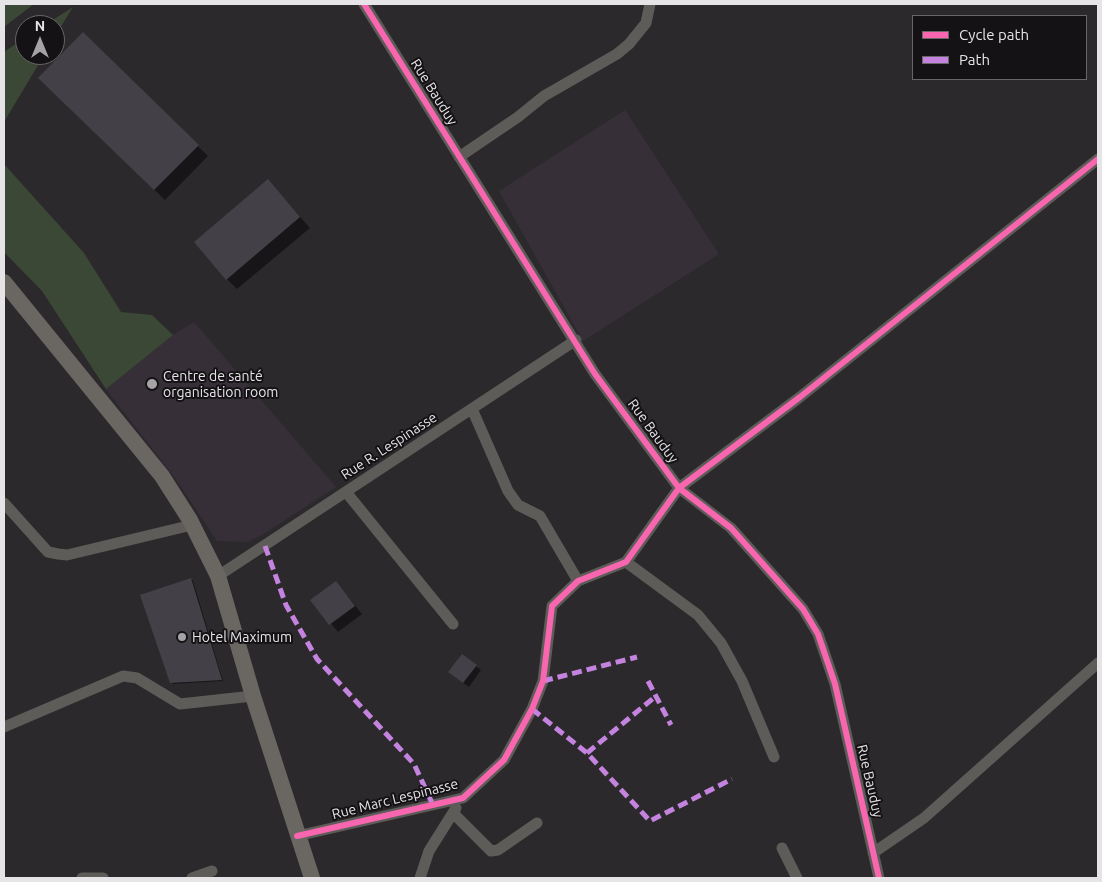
<!DOCTYPE html>
<html>
<head>
<meta charset="utf-8">
<style>
	body { margin:0 }
	#map { position:relative; width:1102px; height:882px; overflow:hidden; background:#2c292d; font-family:Ubuntu,sans-serif }
	canvas { display:block }
	.frame { position:absolute; inset:0; border:5px solid #e7e4e8; pointer-events:none }
	.legend { position:absolute; left:912px; top:15px; width:175px; height:65px; box-sizing:border-box; background:#141214; border:1px solid #686669; margin:0; padding:6px 9px; list-style:none; font-size:15px; color:#e7e4e8 }
	.legend li { display:flex; align-items:center; gap:10px; height:25px }
	.legend b { width:25px; border:1px solid #686669 }
	.north { position:absolute; left:15px; top:15px; width:50px; height:50px; box-sizing:border-box; background:#141214; border:1px solid #686669; border-radius:50%; rotate:0deg; font-size:14px; font-weight:700; line-height:20px; text-align:center; color:#e7e4e8 }
	.north::after { content:''; display:block; margin:auto; width:18px; height:22px; background:#a6a3a7; clip-path:polygon(50% 0,100% 100%,50% 72%,0 100%) }
</style>
</head>
<body>
<div id="map">
<canvas width="1102" height="882"></canvas>
<div class="frame"></div>
<ul class="legend">
<li><b style="height:6px;background:#f766af"></b>Cycle path</li>
<li><b style="height:6px;background:#c483df"></b>Path</li>
</ul>
<div class="north">N</div>
</div>
<script>
const context = document.querySelector('canvas').getContext('2d');
context.lineJoin = 'round';
function fill(path, color) { context.fillStyle = color; context.fill(path, 'evenodd'); }
const shape = rows => new Path2D(rows.map(r => 'M' + r).join(''));
function trace(path, color, width, dash) { context.strokeStyle = color; context.lineWidth = width; context.lineCap = dash ? 'butt' : 'round'; context.setLineDash(dash || []); context.stroke(path); }
function write(font, color, halo, rows, align = 'center') {
  context.font = font + ' Ubuntu,sans-serif'; context.lineWidth = 4; context.setLineDash([]); context.textBaseline = 'middle'; context.strokeStyle = halo; context.fillStyle = color; for (const [text, x, y, turn = 0] of rows) {
    context.save(); context.translate(x, y); context.rotate((+turn || 0) * Math.PI / 180); context.textAlign = isNaN(turn) ? turn : align; if (halo) context.strokeText(text, 0, 0); context.fillText(text, 0, 0); context.restore();
  }
}
const built = shape([
	[625,110,719,254,583,341,499,191],
	[194,322,336,487,262,535,247,542,217,541,175,478,106,389,173,335]
]);
const green = shape([
	[4,4,34,4,4,27],
	[73,7,55,36,55,25,45,25],
	[25,38,25,55,44,55,4,122,4,52],
	[4,164,84,253,121,312,152,315,173,335,106,389,42,291,4,252]
]);
const shadow = shape([
	[83,34,208,156,165,200,40,78],
	[268,181,310,228,237,289,227,279],
	[191,579,193,581,223,681,173,684,171,682],
	[336,582,362,614,338,632,312,600],
	[476,666,481,670,469,687,455,677]
]);
const building = shape([
	[83,32,199,145,154,190,38,78],
	[268,179,300,217,226,280,194,242],
	[191,578,222,680,170,683,140,595],
	[336,581,355,606,329,625,310,600],
	[462,654,477,665,463,683,448,672]
]);
const minor = shape([
	[364,4,595,374,679,488,731,528,803,609,818,634,835,684,879,878],
	[459,157,518,117,544,96,617,54,629,44,646,23,650,4],
	[472,409,508,491,518,505,540,516,578,581],
	[346,492,453,624],
	[4,503,48,552,58,554,67,555,192,525],
	[626,562,698,615,721,643,742,681,774,757],
	[218,576,576,340],
	[4,727,123,676,137,678,180,704,253,696],
	[453,813,491,851,498,850,537,823],
	[297,836,463,798,504,760,532,709,543,681,552,606,578,581,626,562,679,488,800,397,1098,159],
	[782,848,797,878],
	[873,853,924,818,1098,663],
	[82,878,103,878],
	[192,878,212,871],
	[420,878,429,851,456,808]
]);
const secondary = shape([
	[4,282,162,476,190,520,218,576,253,696,312,878]
]);
const quiet = shape([
	[265,546,286,605,317,659,414,764,433,805],
	[543,681,637,657],
	[648,681,671,725],
	[532,709,587,753,650,821,732,779],
	[587,753,656,696]
]);
const cycleway = shape([
	[364,4,595,374,679,488,731,528,803,609,818,634,835,684,879,878],
	[297,836,463,798,504,760,532,709,543,681,552,606,578,581,626,562,679,488,800,397,1098,159]
]);
const markers = [
	[152,384,6,"#a6a3a7"],
	[182,637,5,"#a6a3a7"]
];
const streetNames = [
	["Rue Bauduy",434,92,58],
	["Rue Bauduy",653,431,54],
	["Rue R. Lespinasse",389,446,-33],
	["Rue Bauduy",870,781,77],
	["Rue Marc Lespinasse",395,799,-14]
];
const poiNames = [
	["Centre de santé",163,376],
	["organisation room",163,392],
	["Hotel Maximum",192,637]
];
fill(built, '#362f38');
fill(green, '#3c4836');
fill(shadow, '#0007');
fill(building, '#444047');
trace(minor, '#5e5c58', 11);
trace(secondary, '#6a6762', 16);
trace(quiet, '#c483df', 5, [10, 5]);
trace(cycleway, '#f766af', 6);
for (const [x, y, r, color] of markers) { const dot = new Path2D(); dot.arc(x, y, r, 0, 2 * Math.PI); context.fillStyle = color; context.fill(dot); trace(dot, '#141214', 2); }
write('14px', '#e7e4e8', '#141214', streetNames);
write('14px', '#e7e4e8', '#141214', poiNames, 'left');
</script>
</body>
</html>
